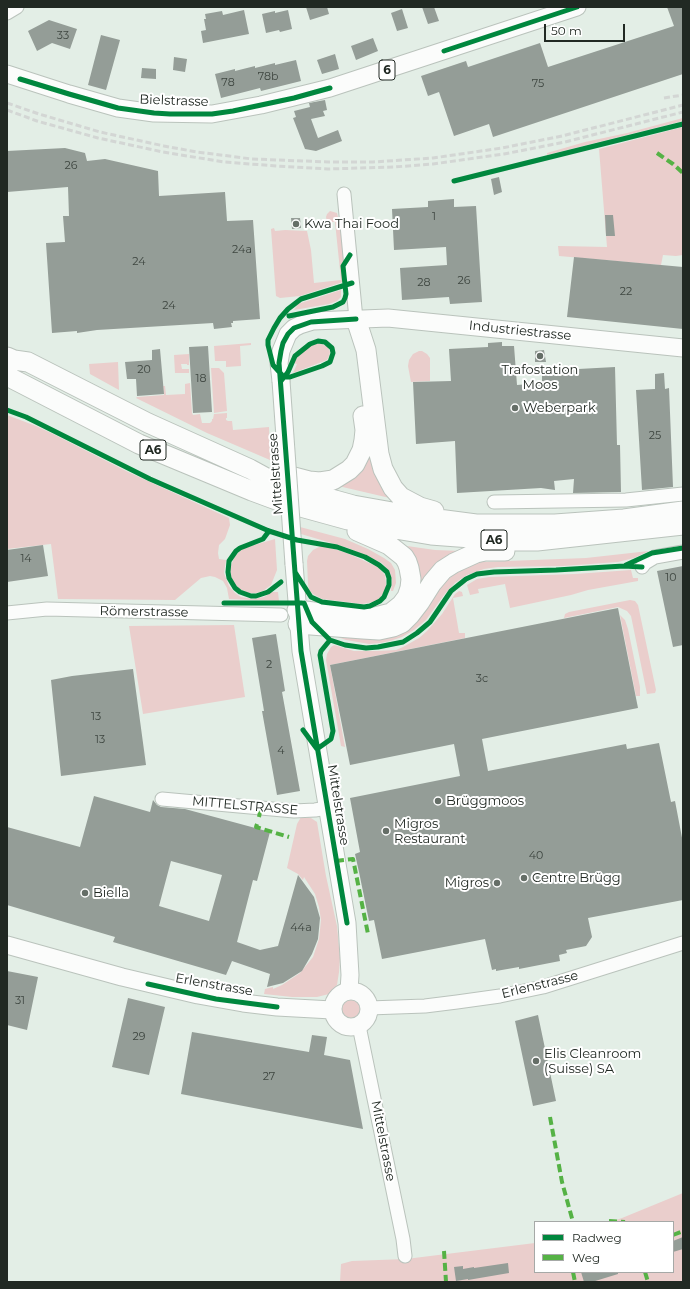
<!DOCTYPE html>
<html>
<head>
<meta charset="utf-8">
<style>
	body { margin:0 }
	#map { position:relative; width:690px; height:1289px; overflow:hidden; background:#e3eee6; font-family:Montserrat,sans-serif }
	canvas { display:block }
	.frame { position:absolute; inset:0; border:8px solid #212923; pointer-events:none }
	.legend { position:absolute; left:534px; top:1221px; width:140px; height:52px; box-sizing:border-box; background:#fff; border:1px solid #a6a9a7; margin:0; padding:5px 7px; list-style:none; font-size:12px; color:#212923 }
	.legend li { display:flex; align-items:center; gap:8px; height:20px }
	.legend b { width:20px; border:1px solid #a6a9a7 }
	.scale { position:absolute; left:544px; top:24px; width:81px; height:18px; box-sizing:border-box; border:2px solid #212923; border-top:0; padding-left:5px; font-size:12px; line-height:14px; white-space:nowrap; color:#212923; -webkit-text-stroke:3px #fff; paint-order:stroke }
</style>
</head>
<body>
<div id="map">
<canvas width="690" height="1289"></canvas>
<div class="frame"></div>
<ul class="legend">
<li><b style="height:5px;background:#00873e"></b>Radweg</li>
<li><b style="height:5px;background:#55b245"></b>Weg</li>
</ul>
<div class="scale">50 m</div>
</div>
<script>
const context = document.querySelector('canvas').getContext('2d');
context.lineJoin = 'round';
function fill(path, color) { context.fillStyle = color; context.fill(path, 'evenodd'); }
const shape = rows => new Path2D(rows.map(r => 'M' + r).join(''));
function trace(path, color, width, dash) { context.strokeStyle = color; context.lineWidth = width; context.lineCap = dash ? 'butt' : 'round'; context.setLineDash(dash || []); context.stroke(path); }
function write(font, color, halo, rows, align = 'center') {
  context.font = font + ' Montserrat,sans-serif'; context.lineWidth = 4; context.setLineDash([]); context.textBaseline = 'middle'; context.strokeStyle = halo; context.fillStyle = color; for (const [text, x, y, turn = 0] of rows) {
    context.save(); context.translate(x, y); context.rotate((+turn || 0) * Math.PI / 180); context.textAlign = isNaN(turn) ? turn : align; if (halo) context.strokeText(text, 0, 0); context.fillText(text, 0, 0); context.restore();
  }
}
const green = shape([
	[683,118,683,121,547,155,547,153,585,142,627,133],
	[683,127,683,255,676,256,663,255,661,265,559,256,558,246,607,247,599,149],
	[330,211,337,213,342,233,345,259,341,265,343,282,300,296,280,298,276,296,271,229,274,228,275,231,285,230,307,231,311,250,314,283,341,280,335,222,327,222,326,217,327,214],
	[341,290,341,297,337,301,329,304,294,310,298,304],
	[251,343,251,345,240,346,241,366,226,367,226,361,215,361,214,346],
	[319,343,328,347,330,352,329,356,327,360,293,373,297,364,294,363,296,359,307,347],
	[419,351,422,351,427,354,430,358,430,381,411,382,408,366,409,360,413,354],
	[189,354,189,365,187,365,187,364,181,364,182,369,189,369,189,373,175,373,174,355],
	[118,362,119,390,90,374,89,364],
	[211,368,219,368,224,373,227,411,214,413],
	[190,383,192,413,193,415,200,414,202,423,210,423,212,421,212,419,213,419,214,414,227,413,227,418,226,418,226,420,228,421,232,421,233,430,269,427,270,460,207,433,136,398,137,397,164,395,163,386,165,386,166,395,185,394,185,384],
	[7,415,36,426,53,434,128,472,229,518,230,525,225,539,219,545,218,553,219,559,226,560,224,573,229,586,235,593,241,597,253,599,264,597,272,592,278,592,279,601,229,599,227,588,223,581,215,577,210,576,201,578,175,600,58,599,51,544,7,549],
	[369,441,394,499,334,485],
	[300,527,345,539,368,549,384,558,391,563,395,570,396,583,393,591,391,591,392,580,390,572,382,563,348,548,301,534],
	[275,539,277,570,271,585,263,591,256,593,249,593,240,589,235,585,231,578,230,568,234,558,239,552,244,548],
	[321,546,324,546,347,553,378,567,385,575,386,584,386,589,380,598,374,602,362,604,322,599,313,594,309,590,308,584,307,561,308,556,313,550],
	[407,546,435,550,461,551,419,589,415,558],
	[649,551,634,558,618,562,563,566,498,567,484,569,467,575,455,583,444,595,426,620,414,630,402,637,390,641,380,643,369,644,346,640,332,635,441,586,453,575,469,566,481,562,586,558],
	[631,570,633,578,638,578,638,581,588,590,571,595,510,608,505,584,478,589,479,593,470,595,467,585,477,579,489,577,575,574],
	[459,591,462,592,463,596,453,598,459,633,465,633,465,638,330,665,345,747,341,746,326,660,327,654,331,647,334,645,354,651,377,651,396,650,403,647,419,638,427,631,442,614,455,594],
	[630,600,635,601,638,605,656,690,655,693,647,694,631,616,627,611,618,607,564,618,565,614,569,612],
	[620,615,625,620,628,629,640,687,640,696,636,696],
	[234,625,245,697,143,714,129,626],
	[301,817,311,818,317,822,326,876,337,926,340,958,339,972,337,985,329,994,317,997,292,997,264,994,265,989,273,987,273,989,282,985,300,973,313,957,319,939,321,920,319,907,315,894,304,877,303,880,298,874,287,868,297,824],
	'342 1009a9 9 0 1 1 18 0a9 9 0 1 1-18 0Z',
	[683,1193,683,1282,340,1282,341,1264,352,1261,406,1259,535,1243,535,1272,673,1272,673,1222,610,1222,622,1218]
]);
const building = shape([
	[306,7,327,7,329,14,310,20],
	[422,7,434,7,439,21,428,24],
	[667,7,683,7,683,74,493,137,489,124,454,136,439,92,428,96,421,76,466,61,468,67,540,43,548,67,674,26],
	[402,9,408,28,397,31,391,13],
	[244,10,249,34,203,43,201,31,206,30,204,19,206,19,205,14,222,11,223,15],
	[288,10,292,29,280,32,279,30,266,33,262,14,275,11,275,13],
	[49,20,77,29,70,49,52,43,37,51,28,31],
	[101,35,120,40,106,90,88,85],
	[373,38,378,51,356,60,351,46],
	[335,54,339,69,322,74,317,60],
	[174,57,187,59,185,72,173,70],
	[296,60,301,81,261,91,260,88,221,98,215,74,235,69,235,71,255,66,255,68,275,63,275,65],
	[142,68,156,69,156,79,141,78],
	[325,100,327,110,323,111,325,116,311,119,318,138,338,130,342,141,316,151,305,149,293,118,296,117,294,111,310,107,309,103],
	[65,148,85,153,87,161,105,159,158,171,159,196,225,192,227,221,253,220,260,319,233,321,233,323,231,323,232,327,214,329,213,323,97,330,77,333,77,331,52,333,46,243,65,242,63,216,69,216,68,187,7,192,7,151],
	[499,177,502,192,494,195,491,179],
	[454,199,454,207,476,206,482,302,450,304,449,297,402,300,400,268,447,265,446,247,394,250,392,209,428,207,428,201],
	[605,215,613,215,615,236,606,236],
	[291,218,300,218,301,228,292,229],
	[574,257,683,267,683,329,567,317],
	[502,342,502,346,514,346,517,385,542,383,542,371,615,367,617,445,620,445,621,492,573,493,574,479,554,481,555,490,541,488,457,493,455,441,416,444,413,382,451,381,449,349,488,347,488,343],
	[208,346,212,412,193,413,189,347],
	[160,349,164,394,137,396,136,379,127,379,125,362,152,360,152,350],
	[544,350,546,362,535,362,535,351],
	[664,373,665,389,669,388,673,487,642,490,636,390,655,389,655,374],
	[43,545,48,576,7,582,7,550],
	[683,566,683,645,673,647,657,571],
	[618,608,638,708,482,739,488,771,626,744,627,749,659,743,671,802,675,801,683,843,683,900,588,918,592,937,586,946,566,950,567,953,559,955,560,961,519,969,519,967,496,971,496,969,492,970,485,939,382,959,374,920,369,921,359,872,355,854,360,852,350,798,460,776,454,744,350,765,330,665],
	[276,634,285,691,282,692,300,791,277,795,262,711,264,711,252,638],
	[133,669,146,765,61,776,51,680,72,676],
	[94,796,150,812,153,800,157,805,161,807,185,809,270,832,257,881,253,880,237,942,260,950,278,946,298,875,314,897,320,918,318,939,312,954,302,971,283,983,267,987,270,974,232,961,226,975,113,942,115,937,7,905,7,827,80,847],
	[171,861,222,875,209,921,159,906],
	[7,971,38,977,27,1030,7,1025],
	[128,998,165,1007,149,1075,112,1067],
	[538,1015,556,1101,533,1106,515,1021],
	[192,1032,309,1052,312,1035,327,1037,324,1055,350,1060,363,1129,181,1094],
	[683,1237,683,1249,673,1252,673,1241],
	[508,1263,509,1273,468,1280,468,1279,456,1281,454,1267,463,1266,463,1269,474,1267,474,1268],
	[581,1272,618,1272,618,1274,592,1282,584,1282]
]);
const minor = shape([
	[7,13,17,7],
	[344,194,356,319],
	[494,502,626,500,683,494],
	[642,567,645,563,655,557,683,552],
	[7,613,47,609,281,615],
	[162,799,294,811,315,810,327,808],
	[369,1008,425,1006,457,1002,500,996,543,987,683,943],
	[359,1026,403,1239,405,1256]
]);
const major = shape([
	[7,74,69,94,118,108,154,113,212,114,261,105,330,88,577,7],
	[281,381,279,363,281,351,288,334,294,328,300,325,313,321,388,318,683,348],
	[294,564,301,651,347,923,350,975,349,991],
	[7,945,122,977,198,995,243,1003,277,1007,332,1010],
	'333 1009a18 18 0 1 1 36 0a18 18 0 1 1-36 0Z'
]);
const highway = shape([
	[356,319,366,350,379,454,383,469,393,488,401,497,420,507,434,511],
	[7,357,14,360,28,362,148,423,250,469,272,481,306,492,353,505,415,516,476,524,555,524,624,519,683,511],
	[7,376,139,444,252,491,279,501,348,520,377,526,431,535,511,541,537,541,683,525],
	[290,476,309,481,320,482,333,480,349,470,355,464,362,450,364,440,365,430,363,416],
	[297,610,363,618,371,618,391,613,401,605,407,597,410,588,411,579,409,568,407,562,404,557,389,545,357,531],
	[298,624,363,629,379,630,393,627,402,623,410,615,420,602,432,583,443,570,454,563,476,553,485,551,505,551]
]);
const rail = shape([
	[664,98,683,95],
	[7,103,39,114,100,132,164,146,197,152,252,159,329,162,373,162,433,158,502,148,562,136,683,105],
	[7,110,37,121,98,138,163,152,224,162,277,166,328,169,394,167,433,164,504,154,565,142,683,112]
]);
const majorBridge = shape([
	[281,381,294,564]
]);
const quiet = shape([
	[657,153,673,164,683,173],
	[259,817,261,807],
	[257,824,256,827,289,837],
	[336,861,353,859,368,934],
	[550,1117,562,1182,573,1222],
	[609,1221,625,1222],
	[673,1235,683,1231],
	[444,1251,446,1282],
	[573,1272,575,1282],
	[645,1272,648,1282]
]);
const cycleway = shape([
	[444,51,577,7],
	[20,79,69,94,118,108,154,113,170,114,212,114,233,111,294,98,330,88],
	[454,181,683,124],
	[289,316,333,307,343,302,345,298,346,294,343,266,350,255],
	[281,381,288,372,295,356,310,344,318,341,325,342,332,348,333,353,330,362,322,366,290,377,284,377,282,375,273,365,268,345,268,340,274,328,280,318,288,309,301,299,352,283],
	[7,410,26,417,150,479,269,531,297,540,337,547,365,557,379,565,387,572,389,578,389,585,384,597,380,601,370,606,364,607,322,602,311,597,295,572],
	[269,531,263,539,240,548,236,551,229,561,228,572,229,578,235,588,240,592,251,596,256,596,268,592,281,582],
	[626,565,652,553,683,548],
	[224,603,302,603],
	[304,603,312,622,330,640,345,645,366,648,378,647,403,642,417,633,430,622,451,591,466,579,477,574,494,572,556,570,624,566,642,567],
	[303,730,317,749,331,739,333,731,320,655,321,651,330,640],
	[347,923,301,651,279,363,281,351,283,343,288,334,294,328,311,322,356,319],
	[148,984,216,999,277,1007]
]);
const markers = [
	[296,224,4,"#656e67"],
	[540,356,4,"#656e67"],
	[515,408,4,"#656e67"],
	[438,801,4,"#656e67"],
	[386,831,4,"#656e67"],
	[524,878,4,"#656e67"],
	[497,883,4,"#656e67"],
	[85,893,4,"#656e67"],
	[536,1061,4,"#656e67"]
];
const numberNames = [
	["33",63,36],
	["78b",268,77],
	["78",228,83],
	["75",538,84],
	["26",71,166],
	["1",434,217],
	["24a",242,250],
	["24",139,262],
	["26",464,281],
	["28",424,283],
	["22",626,292],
	["24",169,306],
	["20",144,370],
	["18",201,379],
	["25",655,436],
	["14",26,559],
	["10",671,578],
	["2",269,665],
	["3c",482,679],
	["13",96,717],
	["13",100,740],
	["4",281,751],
	["40",536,856],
	["44a",301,928],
	["31",20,1001],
	["29",139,1037],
	["27",269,1077]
];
const shields = [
	[387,70,16],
	[153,450,26],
	[494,540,26]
];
const shieldNames = [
	["6",387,70],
	["A6",153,450],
	["A6",494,540]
];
const streetNames = [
	["Bielstrasse",174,101,2],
	["Industriestrasse",520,331,6],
	["Mittelstrasse",276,474,-94],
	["Römerstrasse",144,612,1],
	["Mittelstrasse",338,805,81],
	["MITTELSTRASSE",245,806,5],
	["Erlenstrasse",214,985,10],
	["Erlenstrasse",540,985,-14],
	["Mittelstrasse",383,1141,79]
];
const poiNames = [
	["Kwa Thai Food",304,224],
	["Trafostation",540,370,"center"],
	["Moos",540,385,"center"],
	["Weberpark",523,408],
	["Brüggmoos",446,801],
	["Migros",394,824],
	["Restaurant",394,839],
	["Centre Brügg",532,878],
	["Migros",489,883,"right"],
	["Biella",93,893],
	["Elis Cleanroom",544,1054],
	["(Suisse) SA",544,1069]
];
fill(green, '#eacecc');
fill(building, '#949d97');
trace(minor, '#bac3bc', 15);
trace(major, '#bac3bc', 19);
trace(highway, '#bac3bc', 21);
trace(minor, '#fbfcfb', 13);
trace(major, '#fbfcfb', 17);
trace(highway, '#fbfcfb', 19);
trace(rail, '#d3d6d4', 3, [6, 3]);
trace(majorBridge, '#bac3bc', 19, []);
trace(majorBridge, '#fbfcfb', 17);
trace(quiet, '#55b245', 4, [8, 4]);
trace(cycleway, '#00873e', 5);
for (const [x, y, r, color] of markers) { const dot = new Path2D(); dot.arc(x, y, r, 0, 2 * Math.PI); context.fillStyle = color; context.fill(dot); trace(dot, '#fff', 1.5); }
write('11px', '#3e4640', null, numberNames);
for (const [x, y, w] of shields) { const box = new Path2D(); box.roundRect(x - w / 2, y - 10, w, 20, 3); context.fillStyle = '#fff'; context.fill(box); trace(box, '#212923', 1); }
write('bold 12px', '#212923', null, shieldNames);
write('13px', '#212923', '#fff', streetNames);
write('13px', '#212923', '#fff', poiNames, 'left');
</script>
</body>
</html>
